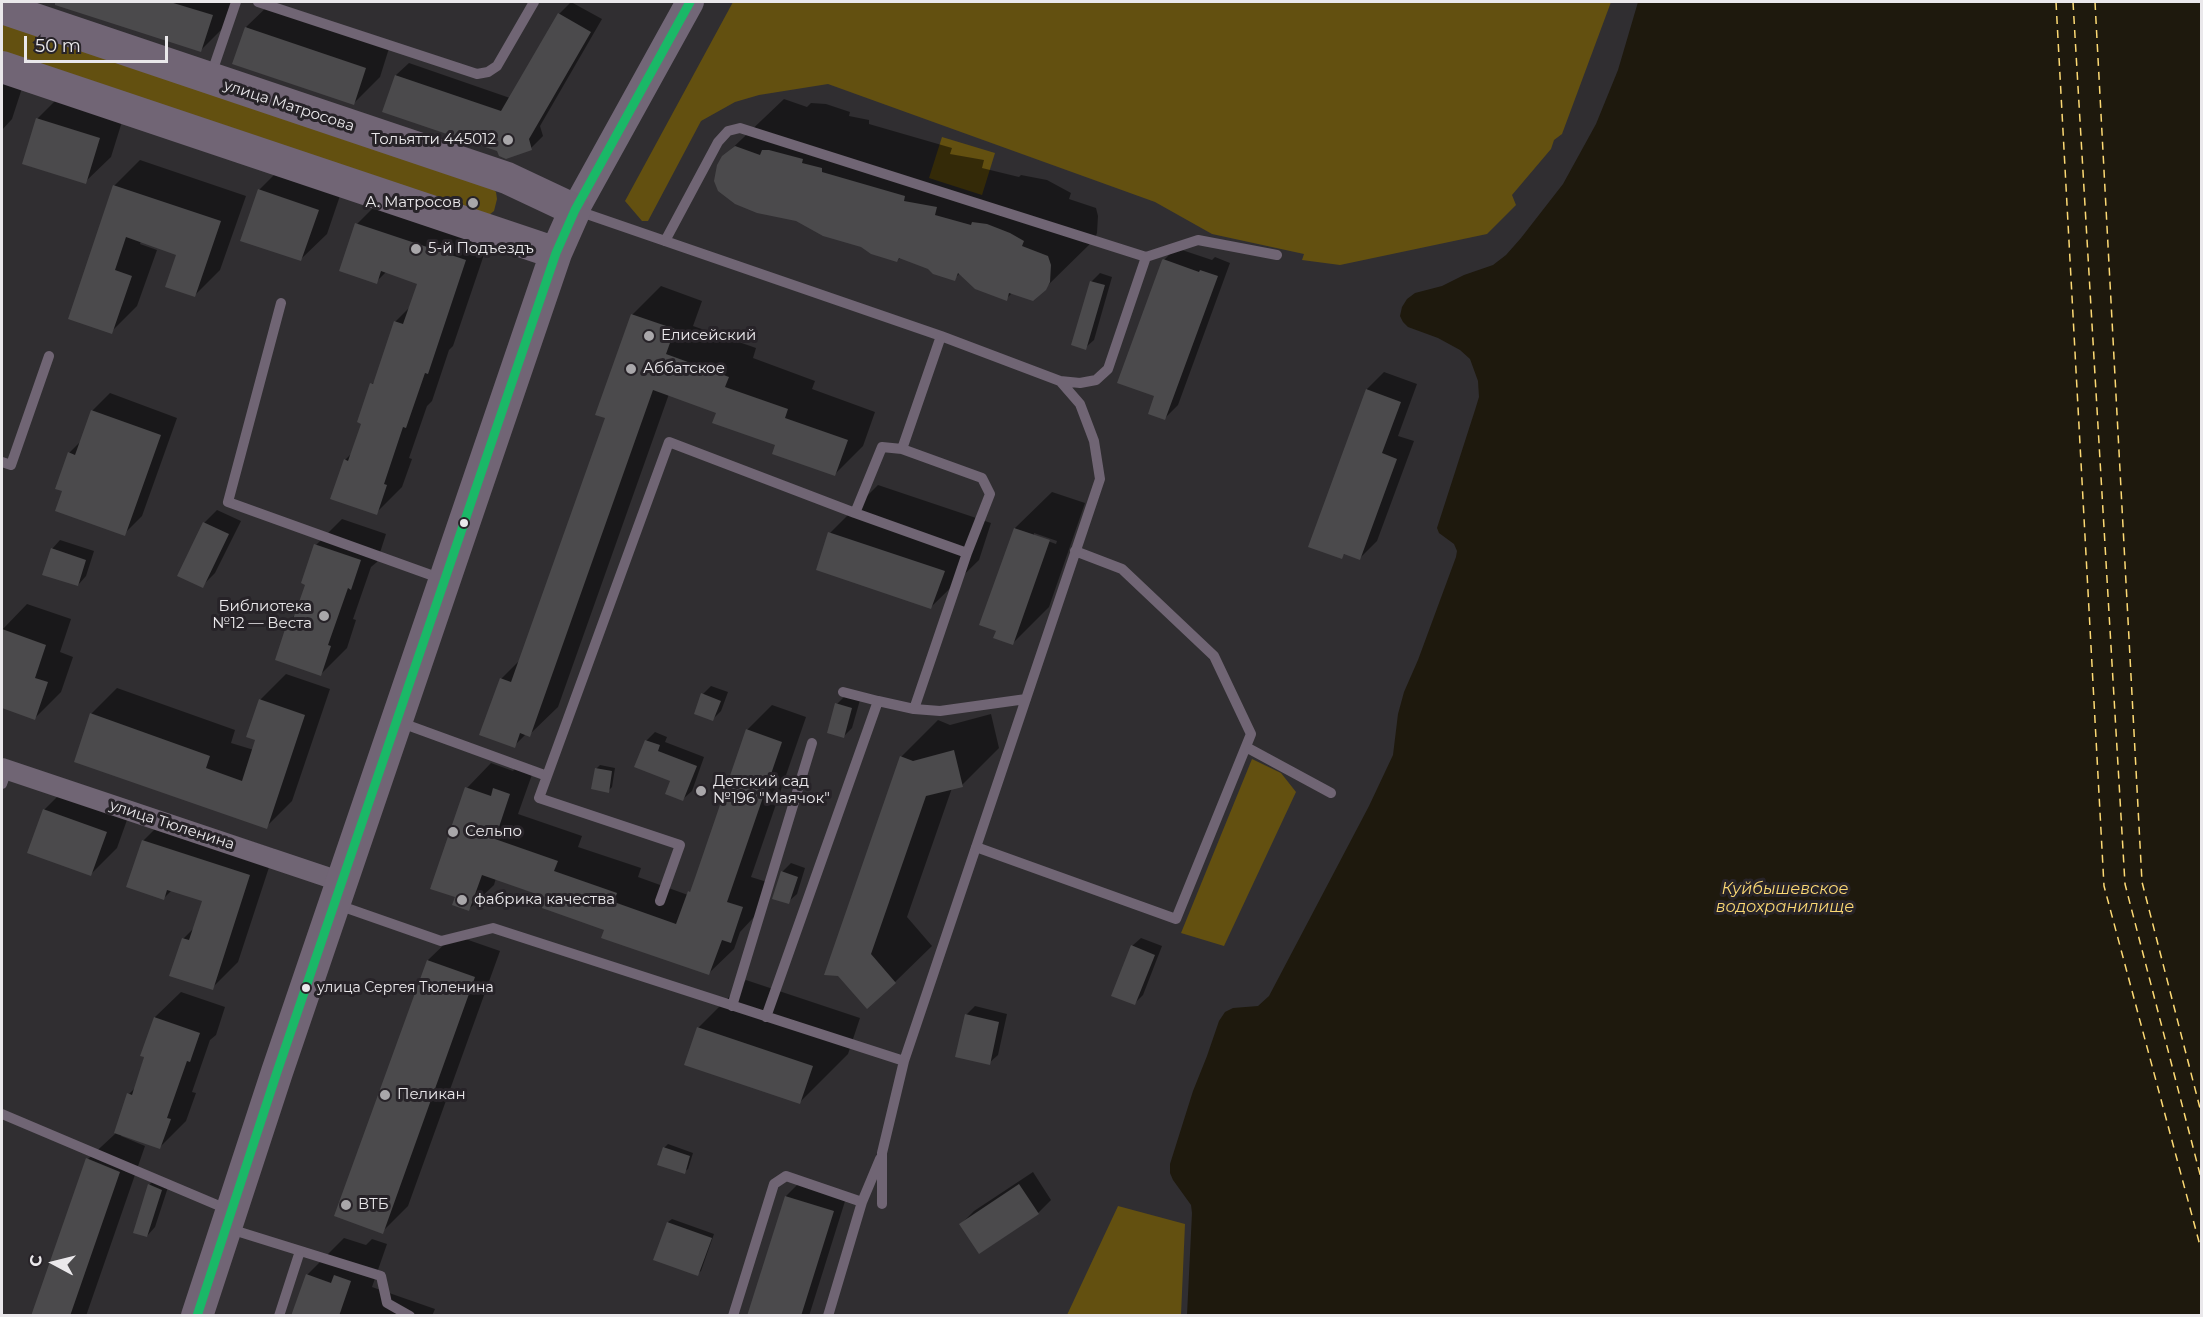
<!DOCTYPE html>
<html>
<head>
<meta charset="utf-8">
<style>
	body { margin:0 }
	#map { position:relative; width:2203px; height:1317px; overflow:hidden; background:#302e31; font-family:Montserrat,sans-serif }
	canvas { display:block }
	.frame { position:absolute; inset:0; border:3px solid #eae8eb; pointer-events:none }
	.north { position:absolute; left:24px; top:1233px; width:60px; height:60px; -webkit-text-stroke:4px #272328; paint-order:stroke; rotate:277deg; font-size:16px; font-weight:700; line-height:24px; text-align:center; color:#eae8eb }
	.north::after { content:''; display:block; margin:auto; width:21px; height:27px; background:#eae8eb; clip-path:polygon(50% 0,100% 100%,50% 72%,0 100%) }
	.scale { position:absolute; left:24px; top:36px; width:144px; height:27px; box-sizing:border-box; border:3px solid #eae8eb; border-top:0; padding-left:8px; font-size:18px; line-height:21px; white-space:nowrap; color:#eae8eb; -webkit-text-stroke:4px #272328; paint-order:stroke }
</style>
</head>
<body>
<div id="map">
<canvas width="2203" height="1317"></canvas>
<div class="frame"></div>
<div class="north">С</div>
<div class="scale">50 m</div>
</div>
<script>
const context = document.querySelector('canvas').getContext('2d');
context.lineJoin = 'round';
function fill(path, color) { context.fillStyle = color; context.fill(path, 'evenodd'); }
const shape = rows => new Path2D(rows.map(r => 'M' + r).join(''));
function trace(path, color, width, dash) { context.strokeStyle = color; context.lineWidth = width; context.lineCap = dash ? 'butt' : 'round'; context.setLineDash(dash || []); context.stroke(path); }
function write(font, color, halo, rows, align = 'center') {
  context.font = font + ' Montserrat,sans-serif'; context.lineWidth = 6; context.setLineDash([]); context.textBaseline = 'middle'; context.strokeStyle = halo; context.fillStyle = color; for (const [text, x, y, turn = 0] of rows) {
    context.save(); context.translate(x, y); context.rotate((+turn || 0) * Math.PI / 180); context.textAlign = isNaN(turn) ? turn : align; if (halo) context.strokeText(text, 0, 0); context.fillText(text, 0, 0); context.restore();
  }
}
const green = shape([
	[733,2,1611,2,1562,134,1554,140,1551,149,1512,195,1516,205,1487,234,1340,265,1302,260,1304,254,1212,234,1155,202,828,84,759,95,735,102,701,121,648,221,642,221,625,201],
	[2,18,490,186,496,192,497,199,494,211,489,215,2,56],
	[942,137,995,153,982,195,929,178],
	[1252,759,1281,773,1296,792,1224,946,1181,933],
	[1118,1206,1185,1224,1181,1315,1067,1315]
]);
const water = shape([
	[1638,2,2201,2,2201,1315,1187,1315,1192,1213,1191,1205,1173,1180,1170,1173,1170,1164,1193,1091,1207,1056,1219,1021,1225,1012,1233,1008,1258,1006,1269,996,1369,806,1393,755,1398,714,1404,692,1418,660,1456,557,1457,551,1454,544,1439,533,1437,528,1475,410,1479,397,1478,381,1470,359,1460,350,1438,338,1408,327,1403,322,1400,316,1402,307,1407,299,1415,293,1442,286,1464,275,1493,265,1506,255,1521,238,1563,184,1596,124,1618,70]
]);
const shadow = shape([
	[82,2,234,2,227,24,201,50,79,11],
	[272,2,391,42,380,77,354,103,246,27],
	[571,2,602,19,540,126,543,136,531,148,499,149,384,111,396,75,409,63,510,98,559,14],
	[2,68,26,76,12,119,2,130],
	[64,92,125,112,111,157,85,182,24,163,38,118],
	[784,99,807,107,811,103,826,104,850,112,849,116,869,120,869,124,952,148,950,154,984,160,982,168,1019,177,1021,175,1047,180,1071,193,1069,199,1096,208,1098,216,1097,233,1094,240,1045,288,1012,293,1006,299,960,273,954,279,901,257,897,261,723,157],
	[140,160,246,196,220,270,194,296,178,254,141,241,140,244,157,250,137,306,111,332,114,186],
	[285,164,344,184,327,234,301,259,259,190],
	[383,198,491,234,453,346,449,350,432,401,427,406,409,458,412,459,402,487,376,513,345,460,352,453,363,423,372,384,377,379,395,322,411,306,419,283,386,272,376,282,357,224],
	[1176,248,1212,260,1215,257,1230,263,1178,405,1165,418,1156,395,1163,261],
	[1100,273,1112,277,1094,340,1085,348,1091,282],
	[661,286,702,301,693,326,756,348,753,358,815,381,812,389,875,412,863,446,835,474,718,412,669,394,558,707,529,735,526,734,514,746,501,679,521,659,607,417,632,315],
	[1384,372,1417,384,1398,436,1414,441,1377,541,1360,558,1346,553,1341,557,1367,389],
	[110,393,177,418,142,516,124,534,64,491,69,453,82,440,92,411],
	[878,485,991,523,979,560,931,607,830,533],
	[1052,492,1085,503,1049,607,1012,644,1015,528],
	[1034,533,1057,541,1056,544,1034,536],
	[217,510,241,521,215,573,202,586,204,523],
	[342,519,386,534,377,562,371,567,353,619,356,620,347,648,321,674,289,621,296,614,307,584,316,545],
	[60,540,94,551,86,576,78,585,52,549],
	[27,604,71,619,60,652,73,657,61,692,35,718,2,707,2,630],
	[286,674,330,689,292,801,266,827,91,714,117,688,235,730,231,743,254,750,257,739,260,700],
	[711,686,728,692,721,711,713,719,703,694],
	[845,696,860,700,852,728,843,737,837,704],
	[772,705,806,717,751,877,767,882,755,916,740,932,734,949,709,973,606,929,547,896,496,878,494,885,469,909,457,896,467,788,491,763,513,771,519,764,534,769,518,814,582,836,578,847,641,868,638,877,688,895,693,888,747,730],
	[991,714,999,748,962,785,952,788,907,917,932,946,895,982,839,975,901,757,938,720,950,725],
	[655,732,667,737,665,742,704,757,692,791,683,799,646,741],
	[600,765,615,768,612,787,608,791,596,769],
	[70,784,132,806,117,848,91,874,44,810],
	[169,815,275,849,238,962,212,988,183,939,195,927,203,900,172,890,164,898,143,841],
	[791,863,805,868,797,894,788,902,782,872],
	[454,935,500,951,408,1206,382,1232,428,960],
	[1141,938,1162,946,1143,995,1135,1003,1132,946],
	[746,980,860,1018,848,1054,800,1102,698,1028],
	[181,992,225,1007,216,1035,210,1040,192,1092,196,1093,186,1121,160,1147,122,1134,121,1136,145,1146,86,1316,33,1316,88,1159,115,1134,129,1094,136,1087,155,1017],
	[975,1006,1007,1014,998,1055,989,1063,966,1015],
	[668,1144,693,1153,688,1169,684,1172,664,1148],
	[1033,1172,1051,1200,1038,1213,961,1224,974,1211],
	[158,1176,170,1181,155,1227,147,1236,149,1185],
	[799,1183,846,1198,809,1316,748,1316,786,1196],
	[672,1219,714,1234,701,1271,697,1274,655,1259,668,1222],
	[344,1238,366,1245,372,1239,387,1244,372,1287,435,1309,432,1316,293,1316,307,1275]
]);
const ferry = shape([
	[2056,2,2104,886,2202,1253],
	[2073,2,2125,884,2202,1182],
	[2095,2,2142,882,2202,1116]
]);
const building = shape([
	[55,2,170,2,213,15,201,52,55,5],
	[558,13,591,32,529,139,532,150,506,159,499,156,497,151,382,112,395,75,501,111],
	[245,27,366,68,354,105,232,64],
	[36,118,100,138,86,184,22,164],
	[735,146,760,155,762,150,769,150,803,159,802,163,822,168,822,172,905,196,904,201,937,207,935,215,971,225,972,222,987,224,1010,233,1024,241,1022,246,1048,256,1051,265,1050,282,1046,290,1033,301,1009,293,1007,301,975,289,958,273,955,281,933,274,928,269,899,258,897,262,871,254,861,247,823,236,796,221,757,213,735,204,718,191,714,181,717,165,722,156],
	[113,185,221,221,195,297,165,287,176,255,126,237,115,270,132,276,112,334,68,319],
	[258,189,319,210,301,261,240,241],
	[355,223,466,260,428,374,425,373,406,428,403,427,384,484,387,485,377,515,330,499,344,459,348,461,361,424,357,422,370,383,373,384,394,321,403,324,417,284,381,271,377,284,339,271],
	[1163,259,1199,272,1200,270,1218,276,1165,420,1148,414,1154,396,1117,383,1162,260],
	[1090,281,1105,285,1086,350,1071,345],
	[631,314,675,329,666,354,729,377,725,387,788,409,785,418,848,440,835,476,772,454,775,445,712,423,716,413,653,390,530,737,520,733,515,748,479,735,500,678,511,682,605,418,595,415],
	[1366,389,1401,402,1382,453,1397,459,1360,560,1344,554,1342,559,1308,547],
	[91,410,161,435,125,536,55,511,62,491,55,489,68,452,75,455],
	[203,522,229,534,203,588,177,576],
	[1014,528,1050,540,1013,645,993,638,996,631,979,625],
	[828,532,945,571,931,609,816,570],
	[314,544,361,560,351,590,348,588,328,645,331,646,321,676,275,660,288,620,292,622,305,585,301,583],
	[51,548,86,560,78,586,42,575],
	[2,629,46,645,35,678,48,682,35,720,2,708],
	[701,693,721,701,713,721,694,714],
	[259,699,305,715,267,829,74,762,90,713,210,756,206,768,242,781,255,740,246,737],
	[835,703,852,708,844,738,827,733],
	[746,729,782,742,727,902,743,907,731,943,722,940,709,975,601,938,604,930,542,908,545,897,482,875,469,911,452,905,455,897,430,889,465,787,491,796,493,788,510,794,495,839,558,861,554,871,617,893,614,902,676,924,688,891,690,892,696,875],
	[645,740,660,745,658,751,697,766,683,801,665,794,670,781,634,767],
	[954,750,963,787,926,796,871,954,896,983,867,1009,838,976,824,975,900,756,913,761],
	[595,768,612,771,609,793,591,789],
	[43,809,107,832,91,876,27,853],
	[142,840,250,875,213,990,169,976,182,938,189,940,202,901,167,890,164,900,126,887],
	[781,871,798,877,789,904,772,899],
	[1131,945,1155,955,1135,1005,1111,996],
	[427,960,475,977,383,1234,334,1216],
	[965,1014,999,1022,990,1065,955,1057],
	[154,1017,200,1033,190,1062,187,1061,167,1118,171,1119,160,1149,114,1133,127,1093,132,1095,144,1057,140,1056],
	[697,1027,813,1066,800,1104,684,1065],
	[663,1147,690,1156,685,1174,657,1165],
	[86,1158,120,1172,70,1316,31,1316],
	[148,1184,162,1190,147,1237,133,1233],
	[1019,1184,1039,1214,979,1254,959,1224],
	[785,1196,834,1211,801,1316,747,1316],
	[667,1222,712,1238,698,1276,653,1260],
	[306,1274,331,1283,334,1275,351,1281,339,1316,291,1316]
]);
const lane = shape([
	[258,2,477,74,488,72,497,66,534,2],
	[211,75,236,2],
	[578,211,941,336,1060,381,1080,404,1094,441,1100,479,904,1061,882,1153,882,1204],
	[665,241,718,142,728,131,740,128,1146,257],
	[281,303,228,502,442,579],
	[1060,381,1080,383,1096,380,1108,369,1146,257,1198,240,1277,255],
	[2,462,11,465,49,356],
	[855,513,967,553,990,494,982,478,902,449],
	[843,692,878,701],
	[914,709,967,553],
	[399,722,547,776,669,442,855,513,882,447,902,449,941,336],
	[1246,747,1331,793],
	[547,776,539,798,680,845,660,901],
	[2,784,7,770],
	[976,847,1176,919,1251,734,1214,656,1122,569,1075,551],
	[338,905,441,941,493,928,904,1061],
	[732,1006,812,743],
	[766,1017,878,701,914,709,940,711,1026,699],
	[2,1114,229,1210],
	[230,1229,381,1276,387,1303,410,1316],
	[279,1316,300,1251],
	[733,1316,774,1184,786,1176,862,1202,880,1159],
	[828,1316,862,1202]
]);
const street = shape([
	[2,768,342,882]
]);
const secondary = shape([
	[575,210,690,2]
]);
const primary = shape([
	[2,8,507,178,575,210,556,253,277,1072,197,1316],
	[2,67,556,253]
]);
const bus1 = shape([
	[197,1316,277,1072,556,253,575,210,690,2]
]);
const markers = [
	[508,140,6,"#a9a7aa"],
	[473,203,6,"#a9a7aa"],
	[416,249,6,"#a9a7aa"],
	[649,336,6,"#a9a7aa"],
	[631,369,6,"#a9a7aa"],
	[464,523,5,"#eae8eb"],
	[324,616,6,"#a9a7aa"],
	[701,791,6,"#a9a7aa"],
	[453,832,6,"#a9a7aa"],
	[462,900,6,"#a9a7aa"],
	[306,988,5,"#eae8eb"],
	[385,1095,6,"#a9a7aa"],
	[346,1205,6,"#a9a7aa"]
];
const busNames = [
	["улица Сергея Тюленина",317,988]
];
const streetNames = [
	["улица Матросова",289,106,18],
	["улица Тюленина",172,825,18]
];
const poiNames = [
	["Тольятти 445012",496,140,"right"],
	["А. Матросов",461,203,"right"],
	["5-й Подъездъ",428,249],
	["Елисейский",661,336],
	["Аббатское",643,369],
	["Библиотека",312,607,"right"],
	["№12 — Веста",312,624,"right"],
	["Детский сад",713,782],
	["№196 \"Маячок\"",713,799],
	["Сельпо",465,832],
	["фабрика качества",474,900],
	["Пеликан",397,1095],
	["ВТБ",358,1205]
];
const waterNames = [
	["Куйбышевское",1785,889],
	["водохранилище",1785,907]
];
fill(green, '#635010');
fill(water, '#1e190d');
fill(shadow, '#0007');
trace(ferry, '#fcd974', 1.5, [8, 6]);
fill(building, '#4b4a4c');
trace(lane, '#706574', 10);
trace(street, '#706574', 20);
trace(secondary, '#726777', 28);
trace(primary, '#716575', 32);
trace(bus1, '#1ab867', 9);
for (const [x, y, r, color] of markers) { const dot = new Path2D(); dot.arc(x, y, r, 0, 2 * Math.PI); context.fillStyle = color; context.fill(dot); trace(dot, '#272328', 2); }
write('14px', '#eae8eb', '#272328', busNames, 'left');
write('15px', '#eae8eb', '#272328', streetNames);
write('15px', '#eae8eb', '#272328', poiNames, 'left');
write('italic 16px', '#fcd974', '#272328', waterNames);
</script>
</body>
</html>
